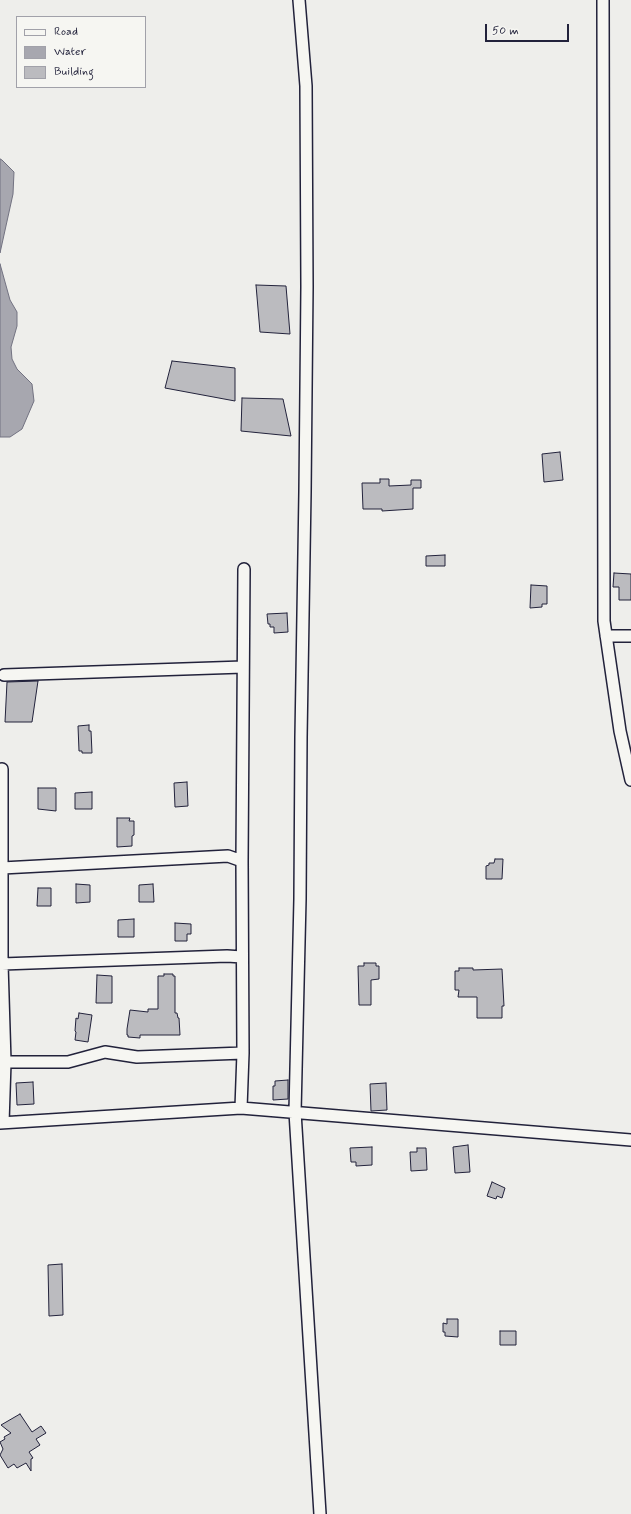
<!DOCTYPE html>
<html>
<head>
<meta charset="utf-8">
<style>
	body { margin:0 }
	#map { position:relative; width:631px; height:1514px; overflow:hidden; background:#eeeeeb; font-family:Mynerve,sans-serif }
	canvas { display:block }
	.legend { position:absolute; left:16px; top:16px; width:130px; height:72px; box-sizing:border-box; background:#f6f6f2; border:1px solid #a1a1a9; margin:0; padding:5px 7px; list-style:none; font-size:12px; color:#22223b }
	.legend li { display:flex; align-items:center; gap:8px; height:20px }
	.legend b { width:20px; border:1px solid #a1a1a9 }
	.scale { position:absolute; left:485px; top:24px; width:84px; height:18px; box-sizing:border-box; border:2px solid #22223b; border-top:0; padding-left:5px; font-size:12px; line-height:14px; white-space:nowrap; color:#22223b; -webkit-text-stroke:3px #f6f6f2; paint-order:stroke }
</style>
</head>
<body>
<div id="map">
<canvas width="631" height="1514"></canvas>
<ul class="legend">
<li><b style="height:5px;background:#f6f6f2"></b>Road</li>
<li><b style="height:11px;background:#a7a7af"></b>Water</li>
<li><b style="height:11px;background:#bbbbbf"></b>Building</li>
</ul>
<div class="scale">50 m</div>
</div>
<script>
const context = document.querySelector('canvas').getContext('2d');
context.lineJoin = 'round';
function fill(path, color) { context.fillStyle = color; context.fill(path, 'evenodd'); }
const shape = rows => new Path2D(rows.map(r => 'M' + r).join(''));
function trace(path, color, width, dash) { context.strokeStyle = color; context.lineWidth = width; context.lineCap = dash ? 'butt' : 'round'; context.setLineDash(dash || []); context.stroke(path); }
const water = shape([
	[0,159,2,160,14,172,13,194,0,253,0,159],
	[0,264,10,300,17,312,17,326,11,347,12,359,17,369,32,384,34,401,22,429,10,437,0,437,0,264]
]);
const building = shape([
	[256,285,286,286,290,334,260,332,256,285],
	[172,361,235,368,235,401,165,388,172,361],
	[242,398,283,399,291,436,241,431,242,398],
	[560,452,563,480,544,482,542,454,560,452],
	[380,479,389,479,389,486,411,485,411,480,421,480,421,488,413,488,413,509,382,511,382,509,363,509,362,483,380,483,380,479],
	[445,555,445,566,426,566,426,556,445,555],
	[614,573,631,574,631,600,619,600,619,587,613,587,614,573],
	[531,585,547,586,547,604,542,604,542,607,530,608,531,585],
	[287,613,288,632,274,633,274,627,270,627,270,624,268,624,267,614,287,613],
	[38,681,32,722,5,722,7,682,38,681],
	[89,725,89,731,91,731,92,753,82,753,82,751,79,751,78,726,89,725],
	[187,782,188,806,175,807,174,783,187,782],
	[38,788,56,788,56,811,38,809,38,788],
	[92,792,92,809,75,809,75,793,92,792],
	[117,818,130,818,129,821,134,821,134,835,132,836,132,846,117,847,117,818],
	[495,859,503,859,502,879,486,879,486,866,489,865,489,863,494,863,495,859],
	[76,884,90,885,90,902,76,903,76,884],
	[153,884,154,902,139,902,139,885,153,884],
	[38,888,51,888,51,906,37,906,38,888],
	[134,919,134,937,118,937,118,920,134,919],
	[175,923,191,924,191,934,187,934,187,941,175,941,175,923],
	[364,963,376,963,376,966,379,966,379,979,371,980,371,1005,359,1005,358,966,364,966,364,963],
	[459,968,473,968,473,970,502,969,504,1006,502,1006,502,1018,477,1018,477,997,458,997,459,990,455,990,455,971,459,971,459,968],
	[164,974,173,974,173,976,175,976,175,1013,177,1013,178,1018,179,1018,180,1035,140,1035,140,1038,128,1037,128,1035,127,1035,127,1029,130,1010,148,1012,148,1009,158,1009,158,976,164,976,164,974],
	[97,975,112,976,112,1003,96,1003,97,975],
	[79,1013,92,1015,88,1042,75,1040,76,1032,75,1031,76,1018,78,1019,79,1013],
	[288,1080,288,1099,273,1100,273,1086,275,1086,275,1081,288,1080],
	[33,1082,34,1104,17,1105,16,1083,33,1082],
	[386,1083,387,1110,371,1111,370,1084,386,1083],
	[468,1145,470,1172,455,1173,453,1147,468,1145],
	[372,1147,372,1165,356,1166,356,1162,351,1162,350,1148,372,1147],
	[417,1148,426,1148,427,1170,411,1171,410,1152,417,1152,417,1148],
	[492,1182,505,1188,502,1198,497,1196,496,1199,487,1196,492,1182],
	[62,1264,63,1315,49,1316,48,1265,62,1264],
	[447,1319,458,1319,458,1337,445,1336,445,1332,443,1332,443,1323,447,1324,447,1319],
	[500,1331,516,1331,516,1345,500,1345,500,1331],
	[20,1414,32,1432,41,1426,46,1433,36,1439,40,1445,29,1452,33,1458,31,1459,31,1471,26,1463,17,1468,14,1464,8,1468,0,1455,3,1449,0,1442,5,1439,4,1437,11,1433,1,1425,20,1414]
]);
const minor = shape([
	[299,0,306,86,307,287,305,492,301,737,300,899,295,1112,320,1514],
	[603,0,604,621,620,731,631,780],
	[606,636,631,636],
	[4,675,243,667],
	[2,769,2,964,5,1062,3,1123],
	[2,868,228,856,242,861],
	[2,964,227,956,242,957],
	[5,1062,68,1062,105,1052,137,1057,243,1053],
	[241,1108,243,1053,242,861,244,569],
	[0,1123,241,1108,631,1140]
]);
fill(water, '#a7a7af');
trace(water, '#727281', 1);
fill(building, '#bbbbbf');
trace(building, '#22223b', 1);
trace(minor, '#22223b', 14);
trace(minor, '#f6f6f2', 11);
</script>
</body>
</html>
